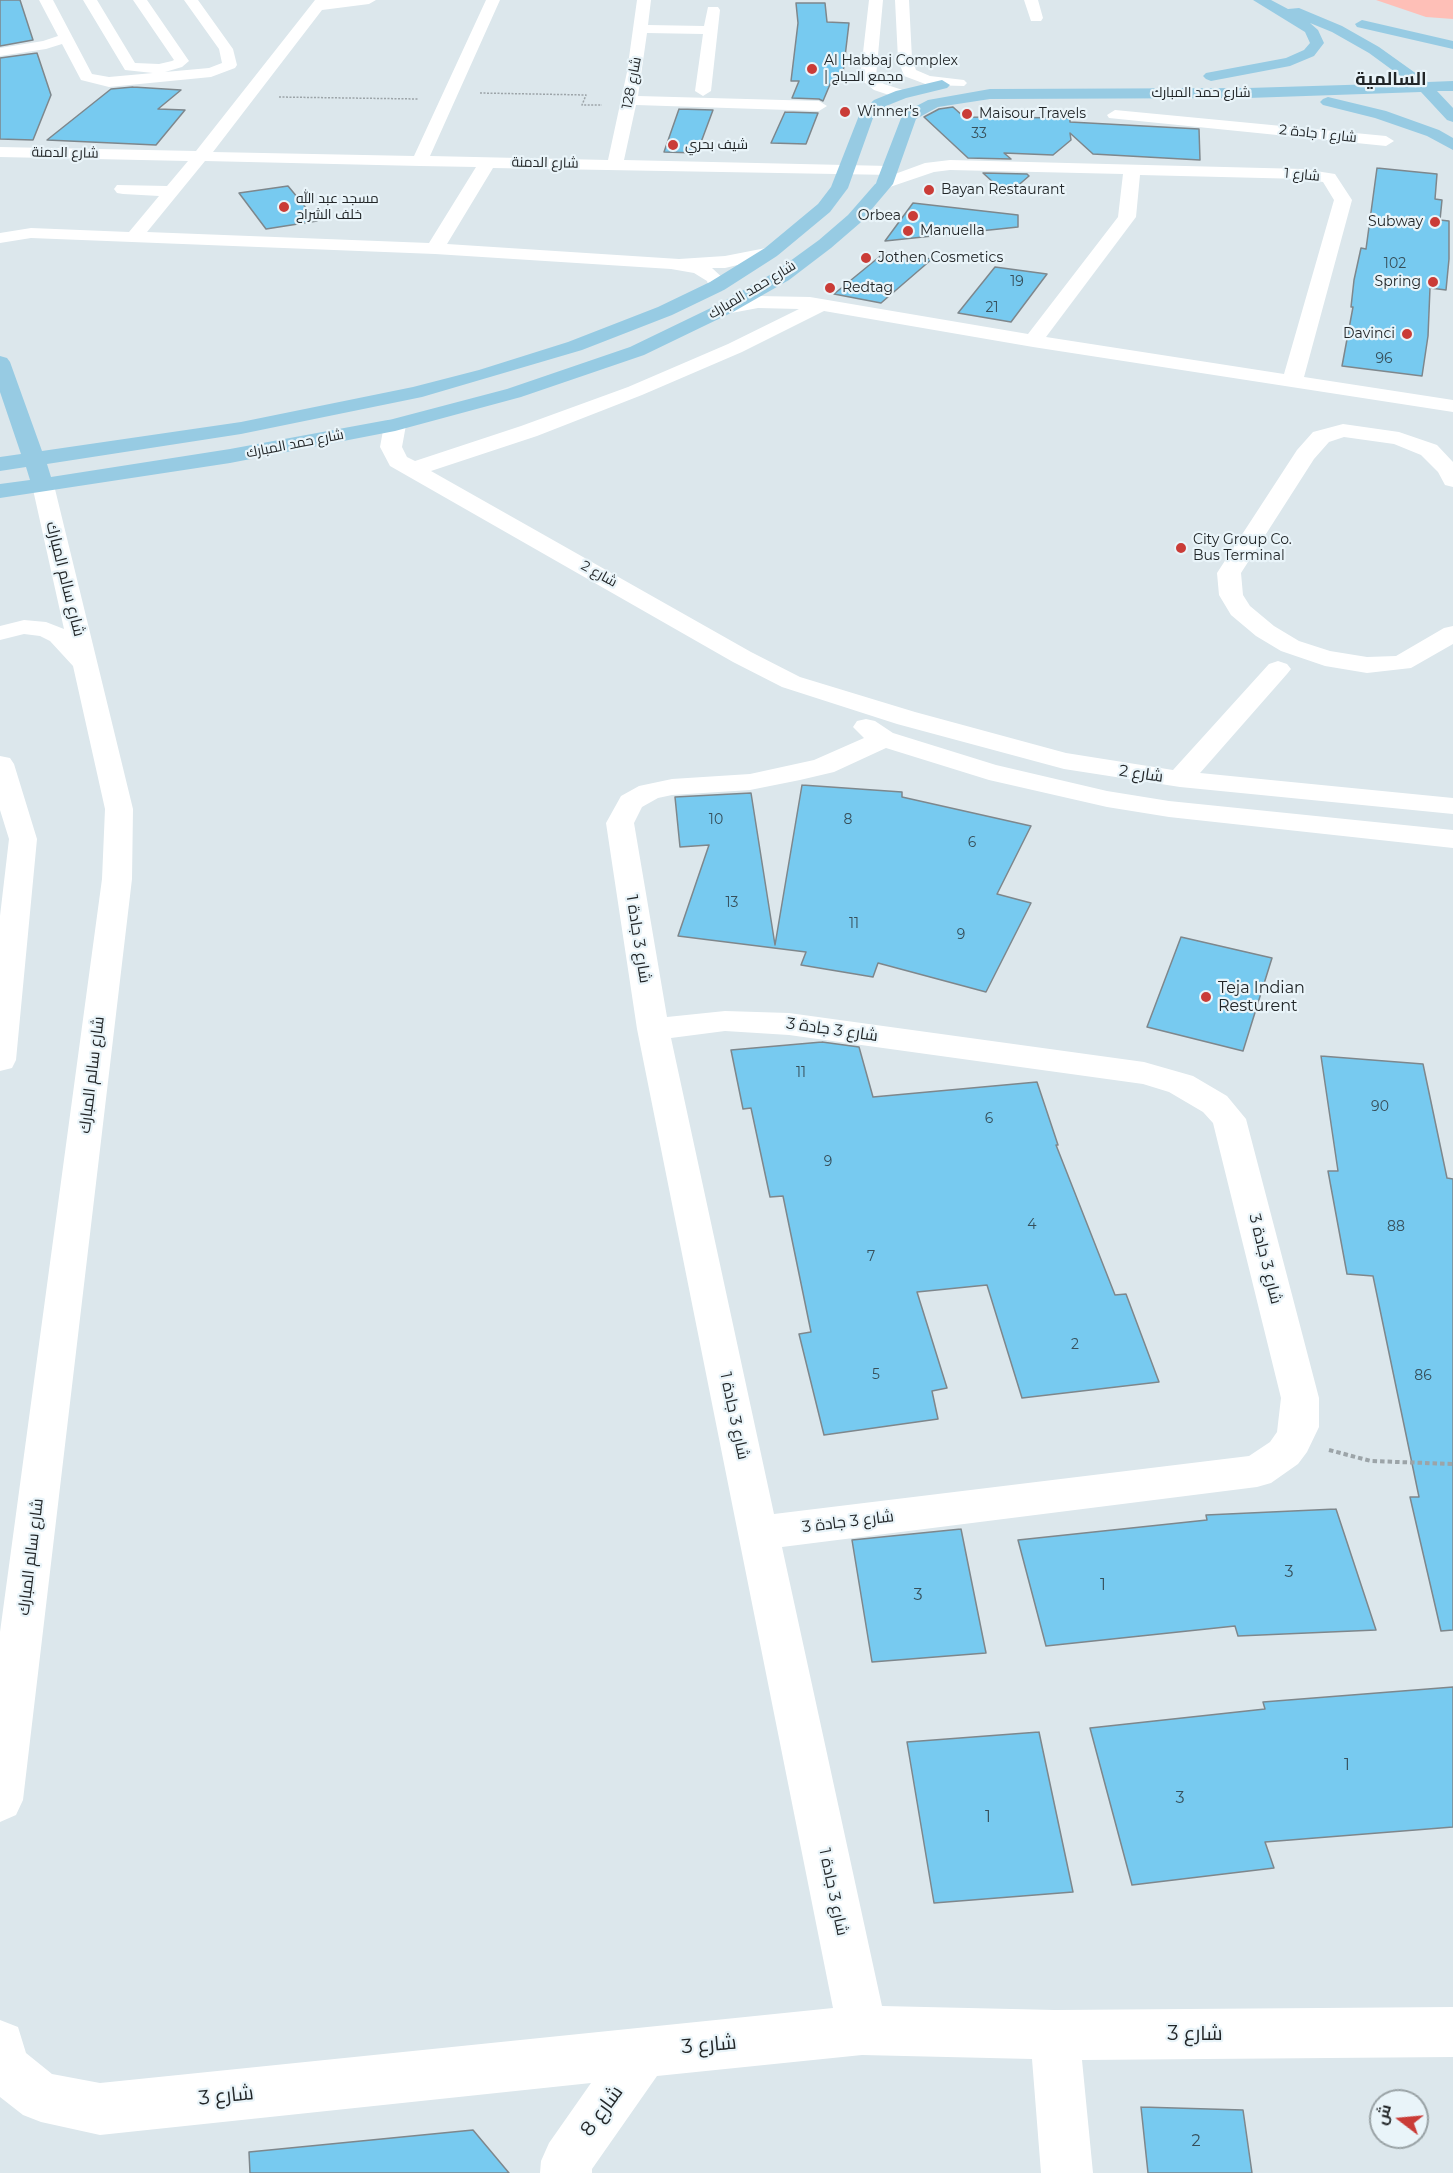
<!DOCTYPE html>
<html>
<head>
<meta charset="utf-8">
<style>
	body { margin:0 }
	#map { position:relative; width:1453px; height:2173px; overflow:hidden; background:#dce7ec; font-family:Montserrat,Cairo,sans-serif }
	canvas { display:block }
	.north { position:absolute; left:1369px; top:2089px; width:60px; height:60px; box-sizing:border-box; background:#e9f4f9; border:2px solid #99a2a5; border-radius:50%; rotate:286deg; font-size:16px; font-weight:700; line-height:24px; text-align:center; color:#222628 }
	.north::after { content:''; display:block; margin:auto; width:21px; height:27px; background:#ca3c37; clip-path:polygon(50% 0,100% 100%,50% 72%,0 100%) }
</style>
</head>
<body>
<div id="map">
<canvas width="1453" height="2173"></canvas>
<div class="north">ش</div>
</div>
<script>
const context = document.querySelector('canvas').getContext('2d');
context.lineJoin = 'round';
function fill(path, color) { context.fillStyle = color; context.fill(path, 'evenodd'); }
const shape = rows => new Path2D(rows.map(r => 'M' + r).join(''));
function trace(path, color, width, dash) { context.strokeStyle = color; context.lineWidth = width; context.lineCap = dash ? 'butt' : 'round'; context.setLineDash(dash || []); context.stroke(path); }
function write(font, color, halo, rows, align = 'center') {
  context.font = font + ' Montserrat,Cairo,sans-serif'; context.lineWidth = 4.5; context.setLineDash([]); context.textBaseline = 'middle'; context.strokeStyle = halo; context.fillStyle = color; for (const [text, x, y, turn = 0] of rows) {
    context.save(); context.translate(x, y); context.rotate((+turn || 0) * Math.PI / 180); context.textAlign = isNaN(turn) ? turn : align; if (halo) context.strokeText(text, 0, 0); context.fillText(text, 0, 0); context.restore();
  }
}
const green = shape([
	[1376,0,1453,0,1453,19,1426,17]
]);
const building = shape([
	[0,0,20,0,33,40,0,46,0,0],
	[796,3,825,3,827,22,849,23,842,82,831,82,823,101,819,99,792,98,799,81,791,81,798,23,796,3],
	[37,53,51,95,33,140,0,139,0,58,37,53],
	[133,87,181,90,158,109,185,110,156,145,47,140,111,89,133,87],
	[953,107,964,117,1070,118,1070,122,1199,129,1200,160,1093,154,1070,133,1071,140,1053,155,1004,153,1011,159,968,158,924,117,939,109,953,107],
	[679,109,713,110,697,153,664,152,679,109],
	[785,112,818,113,806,144,771,143,785,112],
	[1377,168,1437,174,1435,199,1442,200,1440,220,1449,221,1449,259,1446,290,1430,288,1428,336,1422,376,1342,366,1353,307,1351,307,1354,280,1361,248,1366,249,1377,168],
	[983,173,1027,174,1029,176,1007,195,983,173],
	[288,186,317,221,266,229,239,193,288,186],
	[913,203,1018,215,1018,227,885,241,913,203],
	[884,253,932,259,881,303,834,294,884,253],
	[995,267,1047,274,1011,322,958,313,995,267],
	[802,785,902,792,902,797,1031,826,997,894,1031,903,986,992,878,963,873,977,801,965,806,952,678,936,709,845,680,847,675,797,751,793,775,945,802,785],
	[1181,937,1272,958,1243,1051,1147,1027,1181,937],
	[822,1042,859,1047,873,1097,1037,1082,1058,1145,1056,1145,1115,1295,1126,1294,1159,1382,1022,1398,987,1285,917,1292,947,1388,932,1391,938,1419,824,1435,799,1334,811,1332,783,1196,770,1197,751,1108,743,1109,731,1050,822,1042],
	[1321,1056,1423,1064,1447,1178,1453,1179,1453,1630,1441,1631,1410,1497,1419,1497,1373,1276,1347,1274,1328,1171,1338,1171,1321,1056],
	[1336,1509,1376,1630,1238,1636,1235,1626,1046,1646,1018,1540,1207,1520,1206,1515,1336,1509],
	[961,1529,986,1653,872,1662,852,1540,961,1529],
	[1453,1687,1453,1827,1265,1842,1274,1868,1132,1885,1090,1728,1265,1709,1263,1702,1453,1687],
	[1039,1732,1073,1892,934,1903,907,1742,1039,1732],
	[1141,2107,1243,2110,1252,2173,1148,2173,1141,2107],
	[473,2130,509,2173,250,2173,249,2152,473,2130]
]);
const pathFar1 = shape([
	[480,93,586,95,582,105,602,105],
	[279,97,418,99]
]);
const path = shape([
	[1329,1450,1371,1461,1453,1464]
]);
const minor = shape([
	[39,0,53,0,92,74,109,77,153,73,125,70,83,0,97,0,135,63,159,64,172,61,174,60,133,0,147,0,189,61,182,67,165,72,209,68,222,63,219,49,184,0,198,0,233,49,237,65,235,68,211,77,109,87,81,80,62,44,46,49,0,56,0,48,43,41,58,36,39,0],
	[315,0,376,0,369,4,322,10,213,152,414,156,486,0,500,0,430,156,608,160,627,72,637,0,651,0,648,25,704,26,708,7,718,7,720,10,711,91,703,96,695,91,703,34,647,33,638,96,819,101,827,106,819,111,636,105,624,160,889,166,895,167,897,171,895,174,925,163,950,160,1303,169,1335,174,1352,200,1304,377,1453,400,1453,412,1033,347,824,311,742,352,642,395,537,436,431,471,751,652,800,677,915,712,1066,753,1173,770,1269,664,1278,661,1287,664,1291,669,1287,674,1200,773,1453,798,1453,814,1180,787,1064,769,897,724,782,687,733,662,390,466,380,447,384,425,387,420,395,419,403,420,406,425,402,447,407,457,415,461,521,426,628,387,728,344,799,309,758,308,726,314,719,312,716,308,719,304,758,296,810,297,1028,334,1118,217,1123,174,950,170,934,172,884,189,878,188,875,184,878,180,893,175,493,168,447,244,679,259,725,256,771,247,777,248,780,252,777,256,771,257,725,268,712,268,725,280,726,286,724,290,717,292,710,290,707,281,694,273,671,269,435,254,31,238,0,243,0,233,31,228,129,232,159,196,123,194,117,193,114,189,117,185,167,186,188,161,0,157,0,147,196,151,315,0],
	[205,161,420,166,476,167,429,243,147,232,205,161],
	[1140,175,1303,179,1323,182,1334,200,1284,374,1046,337,1136,217,1140,175],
	[869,0,883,0,876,77,884,84,906,91,909,94,906,97,901,99,874,90,860,79,869,0],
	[895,0,909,0,912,59,916,70,930,76,964,80,967,83,964,86,928,85,904,76,898,59,895,0],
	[1024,0,1038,0,1043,18,1041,21,1031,21,1024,0],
	[1115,110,1386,136,1394,141,1386,146,1109,118,1107,115,1115,110],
	[1343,424,1399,432,1437,445,1453,462,1453,487,1445,485,1438,472,1421,455,1394,444,1344,437,1329,442,1314,459,1241,573,1243,595,1250,606,1274,626,1299,641,1330,651,1367,657,1396,656,1444,628,1453,626,1453,644,1411,668,1367,673,1325,666,1281,651,1256,636,1231,615,1219,595,1217,573,1297,450,1313,432,1343,424],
	[43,478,51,480,54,485,133,809,132,879,23,1800,16,1815,0,1822,0,1632,102,879,105,809,73,666,50,641,40,636,24,634,0,640,0,626,24,620,46,622,64,629,32,485,35,480,43,478],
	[866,719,875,721,893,733,996,765,1107,791,1169,801,1453,830,1453,848,1169,817,1107,807,989,780,886,748,834,772,800,780,750,790,672,795,658,798,642,807,634,823,667,1017,725,1011,789,1013,1144,1062,1193,1076,1227,1096,1246,1119,1319,1398,1319,1427,1307,1452,1298,1464,1271,1483,1257,1487,782,1547,882,2006,1055,2010,1453,2007,1453,2057,1082,2060,1093,2173,1041,2173,1032,2059,862,2055,657,2076,592,2169,592,2173,540,2173,541,2161,549,2143,591,2083,100,2135,41,2122,23,2115,0,2097,0,2020,18,2027,26,2053,52,2074,100,2083,833,2008,637,1029,606,823,621,796,639,786,672,779,750,774,814,760,864,738,853,727,857,721,866,719],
	[725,1031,789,1035,1143,1084,1169,1092,1203,1112,1213,1123,1281,1398,1277,1432,1270,1442,1249,1456,774,1514,671,1038,725,1031],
	[0,756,10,758,14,764,37,839,16,1060,12,1068,0,1071,0,916,9,839,0,810,0,756]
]);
const major = shape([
	[1253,0,1271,0,1288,9,1299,8,1342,26,1379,47,1428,82,1453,81,1453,91,1437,91,1453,108,1453,122,1447,120,1421,92,1248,98,990,99,938,107,916,119,893,184,860,223,831,248,789,280,733,312,644,355,521,397,395,431,230,463,0,498,0,484,30,480,26,467,0,471,0,457,21,454,0,392,0,356,7,358,10,362,42,451,241,422,413,387,479,370,568,342,658,307,710,282,765,248,818,204,831,187,860,113,874,100,896,91,942,80,950,85,947,88,906,98,886,106,873,118,848,188,830,212,777,256,724,290,672,315,582,350,422,397,241,434,47,464,51,477,230,449,393,419,507,389,630,347,719,304,775,272,819,240,848,215,876,183,903,113,928,100,990,89,1248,88,1410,83,1369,53,1332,32,1310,23,1318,30,1324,43,1314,56,1290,66,1211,81,1206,79,1203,76,1206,73,1286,58,1304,50,1310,43,1305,32,1253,0],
	[1362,20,1453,41,1453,49,1357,27,1355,24,1362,20],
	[1328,97,1386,111,1439,130,1453,138,1453,150,1427,136,1375,118,1323,105,1320,102,1323,99,1328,97]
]);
const markers = [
	[812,69,6,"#ca3c37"],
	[845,112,6,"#ca3c37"],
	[967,114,6,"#ca3c37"],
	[673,145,6,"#ca3c37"],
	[929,190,6,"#ca3c37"],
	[284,207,6,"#ca3c37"],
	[913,216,6,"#ca3c37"],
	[1435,222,6,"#ca3c37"],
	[908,231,6,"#ca3c37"],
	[866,258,6,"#ca3c37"],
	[1433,282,6,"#ca3c37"],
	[830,288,6,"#ca3c37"],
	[1407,334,6,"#ca3c37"],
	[1181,548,6,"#ca3c37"],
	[1206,997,6,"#ca3c37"]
];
const farPoinames = [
	["Al Habbaj Complex",824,61],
	["| مجمع الحباج",824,77],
	["Winner's",857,112],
	["Maisour Travels",979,114],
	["شيف بحري",685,145],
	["Bayan Restaurant",941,190],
	["مسجد عبد الله",296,199],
	["خلف الشراح",296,215],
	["Orbea",901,216,"right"],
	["Subway",1423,222,"right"],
	["Manuella",920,231],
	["Jothen Cosmetics",878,258],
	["Spring",1421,282,"right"],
	["Redtag",842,288],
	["Davinci",1395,334,"right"],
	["City Group Co.",1193,540],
	["Bus Terminal",1193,556]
];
const farStreetnames = [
	["شارع 128",632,83,-79],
	["شارع حمد المبارك",1201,93],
	["شارع 1 جادة 2",1318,134,6],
	["شارع الدمنة",65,153,1],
	["شارع الدمنة",545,163,1],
	["شارع 1",1302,175,5],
	["شارع حمد المبارك",752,290,-31],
	["شارع حمد المبارك",295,444,-11],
	["شارع 2",599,574,29]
];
const numberNames = [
	["33",979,134],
	["102",1395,264],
	["19",1017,282],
	["21",992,308],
	["96",1384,359],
	["10",716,820],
	["8",848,820],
	["6",972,843],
	["13",732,903],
	["11",854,924],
	["9",961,935],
	["11",801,1073],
	["90",1380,1107],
	["6",989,1119],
	["9",828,1162],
	["4",1032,1225],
	["88",1396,1227],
	["7",871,1257],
	["2",1075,1345],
	["5",876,1375],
	["86",1423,1376]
];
const streetNames = [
	["شارع سالم المبارك",65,579,76],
	["شارع 2",1141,774,8],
	["شارع 3 جادة 1",638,939,81],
	["شارع 3 جادة 3",832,1030,8],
	["شارع سالم المبارك",92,1075,-83],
	["شارع 3 جادة 3",1265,1259,76],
	["شارع 3 جادة 1",734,1416,78],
	["شارع 3 جادة 3",848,1522,-7],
	["شارع سالم المبارك",31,1557,-83],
	["شارع 3 جادة 1",833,1892,78]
];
const poiNames = [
	["Teja Indian",1218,988],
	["Resturent",1218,1006]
];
const nearNumbernames = [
	["3",1289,1572],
	["1",1103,1585],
	["3",918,1595],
	["1",1347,1765],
	["3",1180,1798],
	["1",988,1817],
	["2",1196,2141]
];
const farDistrictnames = [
	["السالمية",1391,80]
];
const nearStreetnames = [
	["شارع 3",1195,2034],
	["شارع 3",709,2045,-5],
	["شارع 3",226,2096,-6],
	["شارع 8",602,2111,-54]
];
fill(green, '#febfb7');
fill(building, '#77caf0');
trace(building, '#7e878c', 1.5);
trace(pathFar1, '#9ca4a8', 1.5, [2, 1.5]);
trace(path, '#9ca4a8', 4, [4.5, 3]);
fill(minor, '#fff');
fill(major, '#97cbe3');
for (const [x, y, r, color] of markers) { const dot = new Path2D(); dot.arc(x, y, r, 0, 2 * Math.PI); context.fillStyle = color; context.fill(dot); trace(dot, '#e9f4f9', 2); }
write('14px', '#222628', '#e9f4f9', farPoinames, 'left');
write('14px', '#222628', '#e9f4f9', farStreetnames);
write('14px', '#374f5a', null, numberNames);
write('16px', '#222628', '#e9f4f9', streetNames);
write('16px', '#222628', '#e9f4f9', poiNames, 'left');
write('16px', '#374f5a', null, nearNumbernames);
write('bold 18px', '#222628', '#e9f4f9', farDistrictnames);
write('20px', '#222628', '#e9f4f9', nearStreetnames);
</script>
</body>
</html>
